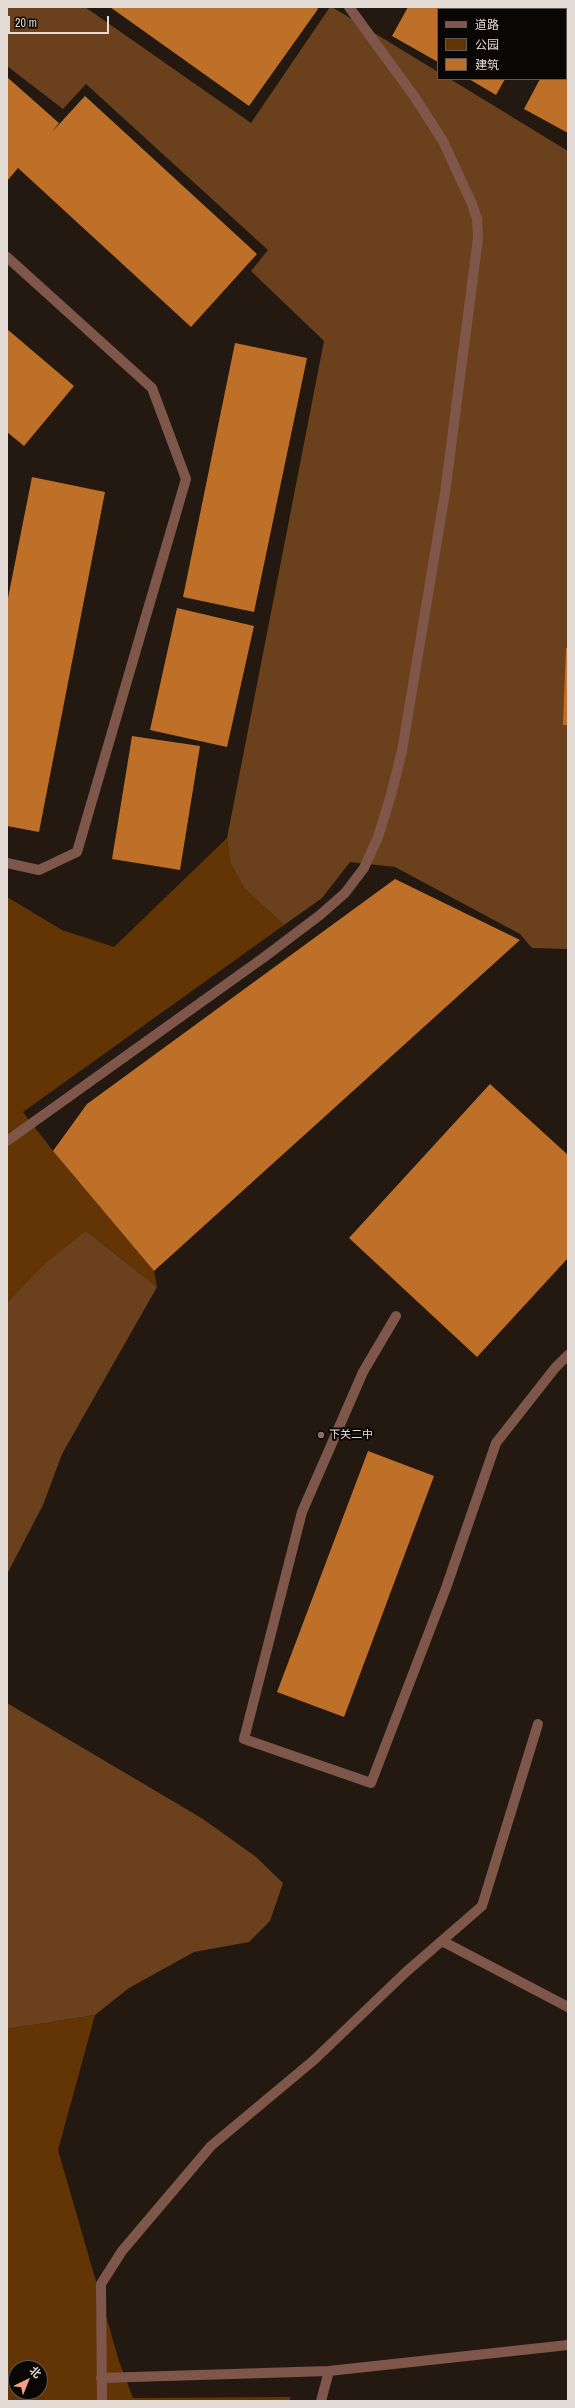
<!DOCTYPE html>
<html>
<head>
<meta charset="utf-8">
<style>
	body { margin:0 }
	#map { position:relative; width:575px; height:2408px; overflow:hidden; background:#231911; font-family:"Archivo Narrow","Noto Sans SC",sans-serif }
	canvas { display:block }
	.frame { position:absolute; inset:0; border:8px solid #e3dbd6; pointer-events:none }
	.legend { position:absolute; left:437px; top:8px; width:130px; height:72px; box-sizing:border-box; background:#090603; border:1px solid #605b57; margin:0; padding:5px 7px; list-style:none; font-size:12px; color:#e3dbd6 }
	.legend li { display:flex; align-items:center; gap:8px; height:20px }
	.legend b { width:20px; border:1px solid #605b57 }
	.north { position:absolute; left:8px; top:2360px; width:40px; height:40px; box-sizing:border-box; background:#090603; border:1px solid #605b57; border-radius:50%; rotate:43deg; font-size:11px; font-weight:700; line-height:16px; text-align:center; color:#e3dbd6 }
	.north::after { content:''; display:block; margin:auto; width:14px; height:18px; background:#f49e87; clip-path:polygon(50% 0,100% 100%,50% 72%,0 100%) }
	.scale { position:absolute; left:8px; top:16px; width:101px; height:18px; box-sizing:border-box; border:2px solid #e3dbd6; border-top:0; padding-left:5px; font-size:12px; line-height:14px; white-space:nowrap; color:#e3dbd6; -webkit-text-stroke:3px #090603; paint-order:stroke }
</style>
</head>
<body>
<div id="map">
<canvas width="575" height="2408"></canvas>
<div class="frame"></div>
<ul class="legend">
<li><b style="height:5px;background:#7f564a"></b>道路</li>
<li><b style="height:11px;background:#643504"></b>公园</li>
<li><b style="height:11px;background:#bf7028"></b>建筑</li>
</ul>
<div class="north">北</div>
<div class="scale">20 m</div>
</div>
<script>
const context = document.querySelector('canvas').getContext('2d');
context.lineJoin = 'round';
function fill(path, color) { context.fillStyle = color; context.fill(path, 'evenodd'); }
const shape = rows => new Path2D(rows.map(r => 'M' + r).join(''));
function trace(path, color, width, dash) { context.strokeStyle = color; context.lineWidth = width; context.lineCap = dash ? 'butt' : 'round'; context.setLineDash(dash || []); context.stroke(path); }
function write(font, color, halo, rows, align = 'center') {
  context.font = font + ' "Archivo Narrow","Noto Sans SC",sans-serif'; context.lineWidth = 4; context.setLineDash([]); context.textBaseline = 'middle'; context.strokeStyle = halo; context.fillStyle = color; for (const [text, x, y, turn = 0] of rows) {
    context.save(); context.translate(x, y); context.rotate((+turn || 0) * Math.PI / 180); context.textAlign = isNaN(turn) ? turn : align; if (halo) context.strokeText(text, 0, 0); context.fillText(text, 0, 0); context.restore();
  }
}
const green = shape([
	[227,838,230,862,244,888,284,925,23,1112,53,1151,154,1271,157,1287,86,1231,7,1303,7,897,62,930,114,947],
	[95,2015,58,2150,119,2361,133,2398,290,2397,290,2401,7,2401,7,2029],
	[16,2368,40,2368,40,2392,16,2392]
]);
const forest = shape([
	[7,7,85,7,251,123,330,7,332,7,438,72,438,79,450,79,568,151,568,949,532,948,520,934,395,867,350,862,322,898,284,925,244,888,230,862,227,838,324,341,251,271,268,250,86,84,63,109,7,66],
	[86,1231,157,1287,62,1454,43,1505,7,1574,7,1303,47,1262],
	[7,1703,203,1819,256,1857,283,1883,270,1921,249,1942,194,1952,129,1988,95,2015,7,2029]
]);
const building = shape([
	[110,7,316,7,318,9,249,106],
	[408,7,498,7,502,9,438,9,438,62,392,36],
	[548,7,568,7,568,18,566,17,566,9],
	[566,31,568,32,568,133,524,109,540,79,566,79],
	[7,77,59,123,51,133,85,96,257,254,191,327,18,168,7,181],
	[469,79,505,79,496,95],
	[7,329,74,386,24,446,7,432],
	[235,343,307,358,254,612,183,597],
	[32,477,105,492,39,832,7,826,7,603],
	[177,608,254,626,227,747,150,730],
	[566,648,568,648,568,725,563,725],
	[132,736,200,746,180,870,112,859],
	[395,879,520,940,154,1271,53,1151,87,1104],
	[490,1084,568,1155,568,1258,477,1357,349,1238],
	[368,1451,434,1476,344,1717,277,1692]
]);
const service = shape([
	[7,257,152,388,186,479,77,852,39,870,7,863],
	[396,1316,363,1372,302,1512,244,1739,371,1783,446,1588,496,1443,555,1368,568,1355],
	[442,1941,568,2007],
	[102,2401,101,2284,122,2251,211,2146,314,2060,406,1972,482,1906,538,1724]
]);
const minor = shape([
	[7,1141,263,958,320,915,345,893,364,868,378,837,391,795,402,751,445,493,478,238,477,219,472,204,443,141,414,96,349,7],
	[101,2378,329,2371,568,2345],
	[321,2401,329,2371]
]);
const markers = [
	[321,1435,4,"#8d6e63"]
];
const poiNames = [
	["下关二中",329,1435]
];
fill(green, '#643504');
fill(forest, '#6b411d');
fill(building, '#bf7028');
trace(service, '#7f564a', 10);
trace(minor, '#7f564a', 10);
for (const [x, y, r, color] of markers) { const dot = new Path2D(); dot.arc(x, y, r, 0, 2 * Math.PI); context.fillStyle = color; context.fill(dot); trace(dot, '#090603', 1.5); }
write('11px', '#e3dbd6', '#090603', poiNames, 'left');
</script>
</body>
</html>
